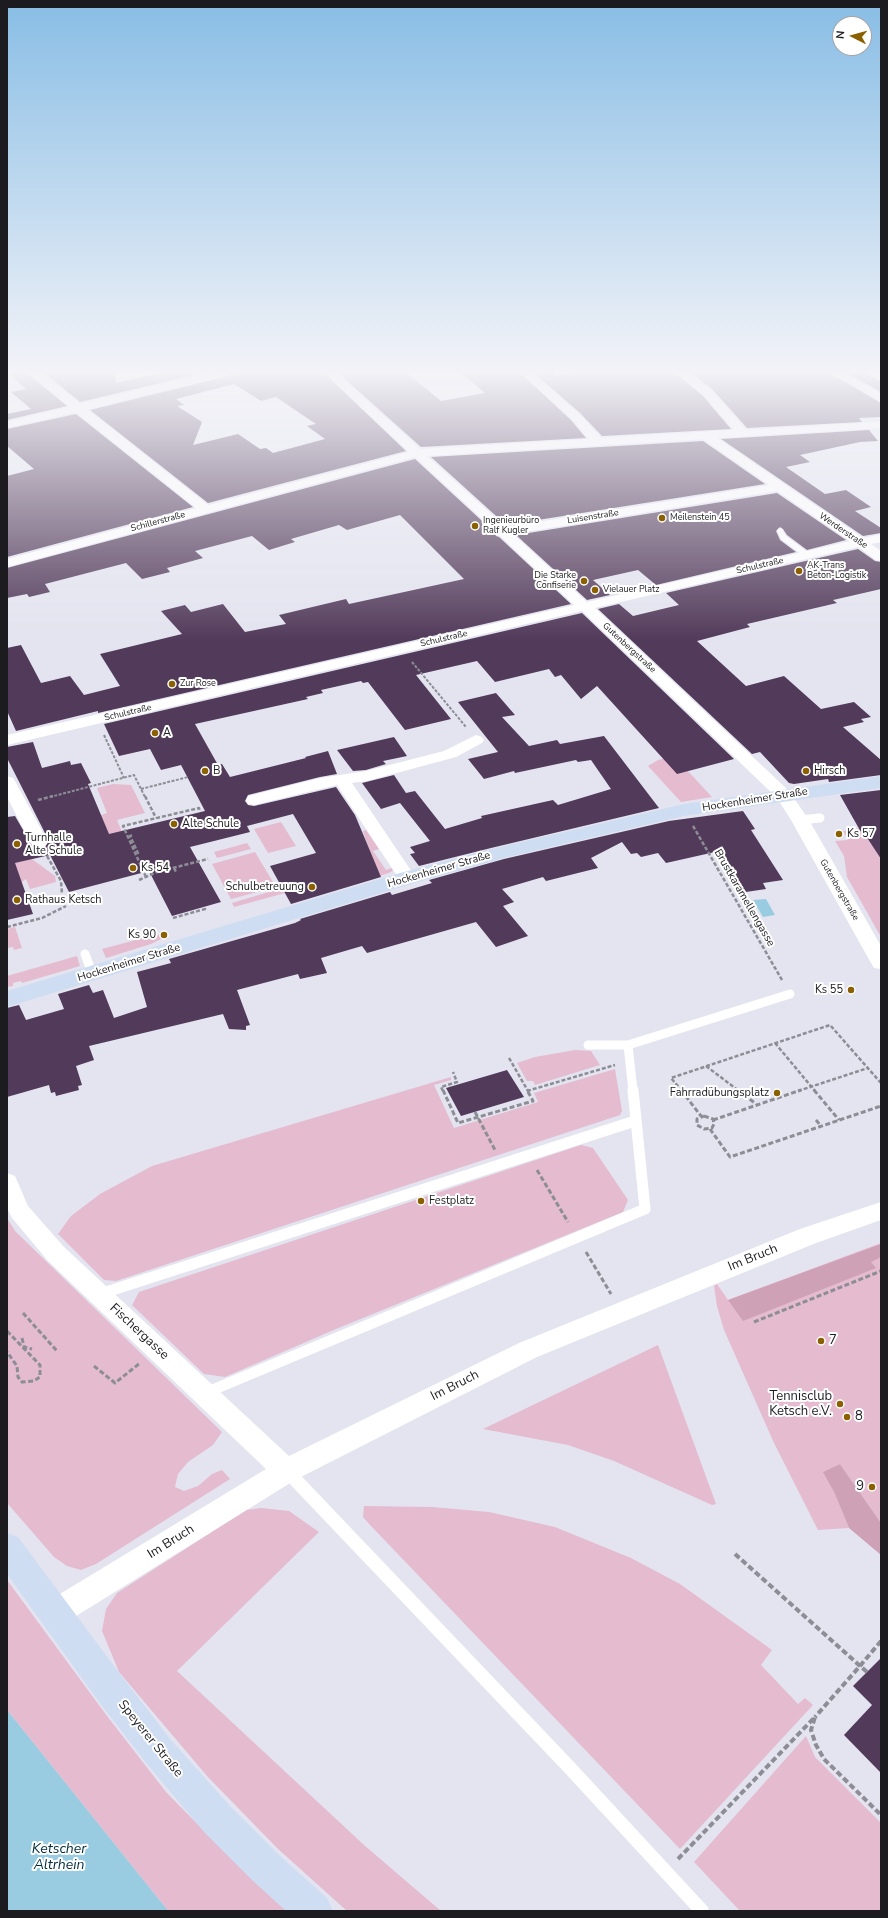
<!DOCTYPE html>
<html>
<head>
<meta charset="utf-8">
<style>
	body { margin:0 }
	#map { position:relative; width:888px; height:1918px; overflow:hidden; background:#e4e4f0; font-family:"Nunito Sans",sans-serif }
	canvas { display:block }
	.frame { position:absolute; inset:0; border:8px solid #1c1c20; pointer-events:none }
	.north { position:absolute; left:832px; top:16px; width:40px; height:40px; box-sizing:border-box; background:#fff; border:1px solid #a4a4a6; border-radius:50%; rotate:276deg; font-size:11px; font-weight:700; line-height:16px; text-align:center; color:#1c1c20 }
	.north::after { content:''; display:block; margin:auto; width:14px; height:18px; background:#8a6001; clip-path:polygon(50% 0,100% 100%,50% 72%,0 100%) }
</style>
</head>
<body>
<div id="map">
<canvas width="888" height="1918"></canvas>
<div class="frame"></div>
<div class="north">N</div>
</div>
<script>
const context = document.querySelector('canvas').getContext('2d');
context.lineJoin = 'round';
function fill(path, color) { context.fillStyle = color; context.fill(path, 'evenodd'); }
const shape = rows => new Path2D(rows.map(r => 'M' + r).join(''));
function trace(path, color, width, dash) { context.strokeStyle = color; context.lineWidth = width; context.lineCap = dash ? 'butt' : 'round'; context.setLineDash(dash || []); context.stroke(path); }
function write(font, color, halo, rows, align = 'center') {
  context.font = font + ' "Nunito Sans",sans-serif'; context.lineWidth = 4; context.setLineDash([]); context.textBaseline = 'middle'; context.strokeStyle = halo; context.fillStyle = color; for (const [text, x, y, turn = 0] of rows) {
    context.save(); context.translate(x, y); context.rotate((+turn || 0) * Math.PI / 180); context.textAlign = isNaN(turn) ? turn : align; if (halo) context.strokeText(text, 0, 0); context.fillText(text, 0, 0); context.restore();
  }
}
const green = shape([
	[674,756,712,797,681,802,648,766,658,760],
	[113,784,131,785,145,813,117,820,134,861,110,867,99,816,107,813,97,788],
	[281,822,296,846,268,853,254,829],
	[861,828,881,859,881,937,847,877,844,856,835,841,848,840,843,831],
	[366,830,379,849,373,851,386,870,392,868,393,870,391,872,380,876,365,838,363,831],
	[247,843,251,849,217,858,214,852],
	[255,852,276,887,231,899,212,864],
	[32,859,55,876,56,882,30,889,26,879,22,882,7,865],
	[282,888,285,893,234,907,232,903],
	[15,927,22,948,14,950,13,947,7,948,7,929],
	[158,934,161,939,151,944,106,958,102,949],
	[77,956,80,966,22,983,21,981,13,983,13,986,7,987,7,976],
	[575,1050,591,1051,600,1065,535,1085,533,1081,527,1081,517,1063,535,1057],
	[615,1069,622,1111,620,1115,116,1281,104,1280,58,1234,71,1216,100,1194,152,1166,451,1077,451,1080,434,1085,454,1128,538,1102,534,1093],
	[581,1145,593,1148,628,1200,623,1212,336,1329,225,1377,204,1374,132,1305,139,1292],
	[7,1218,15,1231,222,1432,213,1445,188,1462,178,1474,175,1487,184,1491,198,1486,212,1474,222,1470,230,1479,96,1564,81,1570,67,1566,54,1557,7,1503],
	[881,1243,881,1523,840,1464,824,1472,834,1492,849,1528,818,1530,774,1443,724,1330,717,1306,714,1286,717,1284,728,1300],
	[658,1345,716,1504,712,1505,614,1461,568,1445,483,1429],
	[364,1506,432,1507,489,1512,555,1527,631,1558,680,1584,772,1650,761,1665,798,1704,805,1698,813,1705,680,1849,371,1526,363,1517],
	[261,1508,289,1511,319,1532,177,1671,364,1845,441,1911,347,1911,277,1848,207,1776,119,1672,102,1631,106,1609,117,1593,246,1510],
	[7,1580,107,1716,166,1792,220,1847,287,1911,168,1911,165,1907,7,1710],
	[806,1736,815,1757,881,1823,881,1911,740,1911,694,1862]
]);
const forest = shape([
	[881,1244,881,1257,871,1262,876,1268,743,1321,728,1300],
	[840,1464,881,1523,881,1555,849,1528,834,1492,823,1472]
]);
const water = shape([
	[766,899,775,915,763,917,753,900],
	[7,1710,165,1907,168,1911,7,1911]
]);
const building = shape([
	[7,372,26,372,67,406,7,420,7,414,31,409,11,392,26,389],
	[43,372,115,372,116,383,165,372,207,372,80,402],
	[234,372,323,372,406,451,208,503,90,410,232,375],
	[234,384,261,401,276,397,316,424,307,426,325,439,273,453,266,448,260,449,238,434,193,445,202,422,177,406,184,405,176,399],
	[337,372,406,372,441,401,485,393,460,372,519,372,570,419,586,438,421,447],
	[533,372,554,372,554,376,576,372,674,372,703,396,731,429,602,436,580,413],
	[690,372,828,372,881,403,881,417,859,418,862,422,747,428,713,390],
	[845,372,864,372,881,382,881,392],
	[76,414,193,507,7,557,7,476,34,469,7,446,7,429],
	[869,430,878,441,860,442,800,455,810,462,786,467,825,494,846,490,871,507,855,511,881,528,881,533,863,536,721,439],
	[703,441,765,484,506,525,431,457],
	[415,459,494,532,496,536,499,537,571,604,98,713,98,711,16,731,7,711,7,648,21,645,41,683,70,676,84,695,120,686,100,654,182,634,161,611,185,605,191,612,223,604,245,632,286,624,279,615,346,599,349,604,464,579,400,515,347,530,339,525,291,539,295,542,269,550,252,536,195,551,203,558,167,568,170,572,142,579,126,563,45,584,50,592,29,597,27,594,7,598,7,568],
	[777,493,846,540,807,550,787,535,783,529,780,527,776,531,780,540,796,552,656,585,638,570,593,580,610,595,587,600,516,535],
	[858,549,875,561,881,562,881,589,833,600,837,603,747,624,750,627,697,641,746,686,784,676,821,709,854,702,871,717,861,719,864,722,843,727,881,760,881,775,829,782,828,779,794,784,789,783,760,752,752,754,598,609,619,604,633,616,679,605,666,593],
	[582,613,734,759,677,774,597,686,581,699,561,675,555,677,549,669,495,682,477,661,416,675,451,719,405,730,368,682,363,683,361,681,321,690,323,693,306,697,308,699,195,724,218,765,222,764,230,777,306,758,305,757,328,751,337,774,320,777,248,795,245,801,248,805,254,806,336,787,355,815,381,877,291,904,270,866,316,853,293,814,247,826,250,832,190,847,221,902,172,916,149,871,69,892,50,855,15,863,33,914,7,920,7,817,15,816,33,847,45,847,49,841,7,758,7,747,33,742,42,768,70,761,71,765,81,763,91,783,88,784,109,834,205,811,181,765,161,770,150,749,119,756,104,724],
	[496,693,515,715,502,717,529,746,557,740,560,744,604,736,659,808,491,848,419,866,410,854,415,853,410,847,430,841,400,803,381,809,362,783,394,775,406,793,415,791,445,829,482,818,481,816,553,800,558,805,611,789,591,760,578,762,576,760,515,773,514,771,484,779,468,759,498,752,458,702],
	[394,737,407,756,383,761,386,764,366,770,353,771,337,750],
	[881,790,881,859,864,833,862,834,840,795],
	[743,811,755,829,751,830,783,880,763,883,766,889,739,893,715,852,666,863,658,853,641,857,637,853,631,854,622,842,591,858,598,868,546,881,543,877,502,889,514,902,503,906,528,936,496,947,476,922,367,953,362,946,321,958,327,973,300,979,298,974,237,990,250,1025,246,1026,246,1030,229,1029,223,1014,89,1046,94,1060,76,1066,82,1085,78,1086,79,1090,56,1096,55,1092,51,1093,49,1085,7,1097,7,1008,19,1005,26,1020,64,1009,58,994,89,985,93,993,103,990,114,1018,147,1007,137,972,171,963,169,959,295,923,301,920,300,919,390,892,392,895,432,883,429,880,504,859,669,821],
	[507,1070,524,1097,461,1116,446,1088],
	[881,1658,881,1773,844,1735,872,1705,853,1686]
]);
const pathFar3 = shape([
	[412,662,466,727],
	[104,735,124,778],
	[141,789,188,777],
	[50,797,134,775,145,797]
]);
const pathFar2 = shape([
	[145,796,156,818],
	[38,800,53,796],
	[693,826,782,980],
	[132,835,130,836,138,853,136,854],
	[47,856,61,881,62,894],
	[174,868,176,872],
	[146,877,123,826,199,808,200,812],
	[139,880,157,872,208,859],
	[173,918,205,909,204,907],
	[7,927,42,918,66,906],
	[775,1043,815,1091],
	[509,1058,528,1091],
	[706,1066,739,1091],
	[443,1091,441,1087,457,1082,453,1072],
	[527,1091,615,1065],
	[682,1091,671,1078,830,1025,881,1083],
	[798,1091,868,1068]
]);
const pathFar1 = shape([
	[443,1090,458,1123,533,1101,527,1090],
	[681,1090,701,1116],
	[738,1090,756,1104],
	[814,1090,839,1120],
	[527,1091,529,1090],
	[475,1112,495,1150],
	[704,1116,713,1119,714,1124,712,1128,704,1129,697,1125,697,1119,704,1116],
	[713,1120,801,1090],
	[816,1120,821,1126],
	[710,1129,730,1157,881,1106],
	[537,1170,568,1222],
	[586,1252,611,1294],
	[23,1313,57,1351],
	[754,1322,881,1271],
	[7,1331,40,1365,40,1377,34,1381,22,1382,18,1377,17,1366,7,1352],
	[22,1338,24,1347,32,1349],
	[94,1366,115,1383,140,1363]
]);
const path = shape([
	[735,1554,860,1666,815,1717],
	[867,1672,860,1666,881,1641],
	[678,1859,815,1717,811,1730,816,1745,824,1759,881,1815]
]);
const laneFar3 = shape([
	[780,531,784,538,807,555]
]);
const laneFar2 = shape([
	[800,820,820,818],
	[85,954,92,973],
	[588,1045,628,1045],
	[633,1091,628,1045,790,994]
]);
const laneFar1 = shape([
	[100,1294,635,1121],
	[205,1393,645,1209,633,1090]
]);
const lane = shape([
	[287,1471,569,1767,702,1911]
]);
const street = shape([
	[28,372,40,372,80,404,214,372,233,372,232,374,87,409,208,505,409,452,324,372,335,372,420,449,589,439,571,418,520,372,531,372,579,414,601,438,734,430,704,395,675,372,687,372,712,391,746,430,881,422,881,428,717,438,863,538,881,534,881,542,871,544,881,551,881,561,876,560,858,547,595,608,789,791,809,820,881,946,881,969,874,968,871,963,791,820,777,798,582,611,7,745,7,735,574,605,500,536,496,535,495,531,415,457,7,567,7,559,196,508,76,412,7,428,7,422,70,407,28,372],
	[703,439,769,485,506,527,427,456,703,439],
	[777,491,850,541,587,602,513,534,777,491],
	[829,372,842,372,881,394,881,402,829,372],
	[476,735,482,737,484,740,482,743,456,757,367,781,352,783,416,878,413,882,407,884,401,882,337,785,254,805,248,804,246,800,248,796,320,778,366,771,444,751,476,735],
	[7,776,13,778,15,781,48,842,45,846,39,847,33,846,30,842,7,797,7,776],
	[7,1173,15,1176,28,1206,64,1247,289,1456,519,1343,800,1229,881,1202,881,1220,816,1243,537,1357,295,1480,65,1623,55,1627,45,1623,41,1613,45,1603,266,1469,48,1261,12,1218,7,1208,7,1173]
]);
const secondary = shape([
	[881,776,881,788,684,816,504,858,414,883,7,1007,7,991,400,873,491,849,684,804,881,776],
	[7,1533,18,1537,120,1674,171,1740,230,1806,280,1856,327,1898,333,1911,286,1911,254,1882,204,1832,147,1764,96,1698,7,1574,7,1533]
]);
const markers = [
	[662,518,4,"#8a6001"],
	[475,526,4,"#8a6001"],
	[799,571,4,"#8a6001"],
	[584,581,4,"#8a6001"],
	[595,590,4,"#8a6001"],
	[172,684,4,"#8a6001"],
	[155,733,4,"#8a6001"],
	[205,771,4,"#8a6001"],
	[806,771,4,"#8a6001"],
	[174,824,4,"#8a6001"],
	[839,834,4,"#8a6001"],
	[17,844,4,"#8a6001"],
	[133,868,4,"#8a6001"],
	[312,887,4,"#8a6001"],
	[17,900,4,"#8a6001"],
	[164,935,4,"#8a6001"],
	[851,990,4,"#8a6001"],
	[777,1093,4,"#8a6001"],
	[421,1201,4,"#8a6001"],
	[821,1341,4,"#8a6001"],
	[840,1404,4,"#8a6001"],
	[847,1417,4,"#8a6001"],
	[872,1487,4,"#8a6001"]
];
const farStreetnames = [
	["Luisenstraße",593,517,-9],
	["Schillerstraße",158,522,-15],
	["Werderstraße",843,531,34],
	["Schulstraße",760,566,-13],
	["Schulstraße",444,639,-13],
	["Gutenbergstraße",629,648,43],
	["Schulstraße",128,713,-13],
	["Gutenbergstraße",839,890,60]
];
const farPoinames = [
	["Meilenstein 45",670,518],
	["Ingenieurbüro",483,521],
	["Ralf Kugler",483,531],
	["AK-Trans",807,566],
	["Beton-Logistik",807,576],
	["Die Starke",576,576,"right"],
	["Confiserie",576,586,"right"],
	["Vielauer Platz",603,590],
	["Zur Rose",180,684]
];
const poiNames = [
	["A",163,733],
	["B",213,771],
	["Hirsch",814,771],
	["Alte Schule",182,824],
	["Ks 57",847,834],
	["Turnhalle",25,838],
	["Alte Schule",25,851],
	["Ks 54",141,868],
	["Schulbetreuung",304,887,"right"],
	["Rathaus Ketsch",25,900],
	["Ks 90",156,935,"right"],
	["Ks 55",843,990,"right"],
	["Fahrradübungsplatz",769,1093,"right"],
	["Festplatz",429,1201]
];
const streetNames = [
	["Hockenheimer Straße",755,800,-9],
	["Hockenheimer Straße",439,870,-16],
	["Brustkaramellengasse",744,898,60],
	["Hockenheimer Straße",129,963,-17]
];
const nearStreetnames = [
	["Im Bruch",753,1258,-22],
	["Fischergasse",139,1332,43],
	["Im Bruch",455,1386,-27],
	["Im Bruch",171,1542,-32],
	["Speyerer Straße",150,1739,51]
];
const nearPoinames = [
	["7",829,1341],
	["Tennisclub",832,1397,"right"],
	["Ketsch e.V.",832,1412,"right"],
	["8",855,1417],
	["9",864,1487,"right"]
];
const nearWaternames = [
	["Ketscher",59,1850],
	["Altrhein",59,1866]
];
fill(green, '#e4bbcf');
fill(forest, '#cea1b7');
fill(water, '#99cbe1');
fill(building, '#523a5a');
trace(pathFar3, '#8d8d96', 2, [3, 1.5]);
trace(pathFar2, '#8d8d96', 2.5, [4, 2]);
trace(pathFar1, '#8d8d96', 3, [5, 2.5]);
trace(path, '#8d8d96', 4, [6, 3]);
trace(laneFar3, '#fff', 5.5);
trace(laneFar2, '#fff', 9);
trace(laneFar1, '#fff', 11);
trace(lane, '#fff', 14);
fill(street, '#fff');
fill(secondary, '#ceddf2');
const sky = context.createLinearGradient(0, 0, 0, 641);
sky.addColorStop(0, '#88bde5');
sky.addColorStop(0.58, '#f3f3f8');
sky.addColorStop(1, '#f3f3f800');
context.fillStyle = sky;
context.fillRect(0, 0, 888, 641);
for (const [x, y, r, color] of markers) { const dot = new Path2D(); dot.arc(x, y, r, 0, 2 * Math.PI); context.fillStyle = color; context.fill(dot); trace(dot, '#fff', 1.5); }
write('9px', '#1c1c20', '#fff', farStreetnames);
write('9px', '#1c1c20', '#fff', farPoinames, 'left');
write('11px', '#1c1c20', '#fff', poiNames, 'left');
write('11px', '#1c1c20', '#fff', streetNames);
write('13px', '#1c1c20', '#fff', nearStreetnames);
write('13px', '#1c1c20', '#fff', nearPoinames, 'left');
write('italic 14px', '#002e3e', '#fff', nearWaternames);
</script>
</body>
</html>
